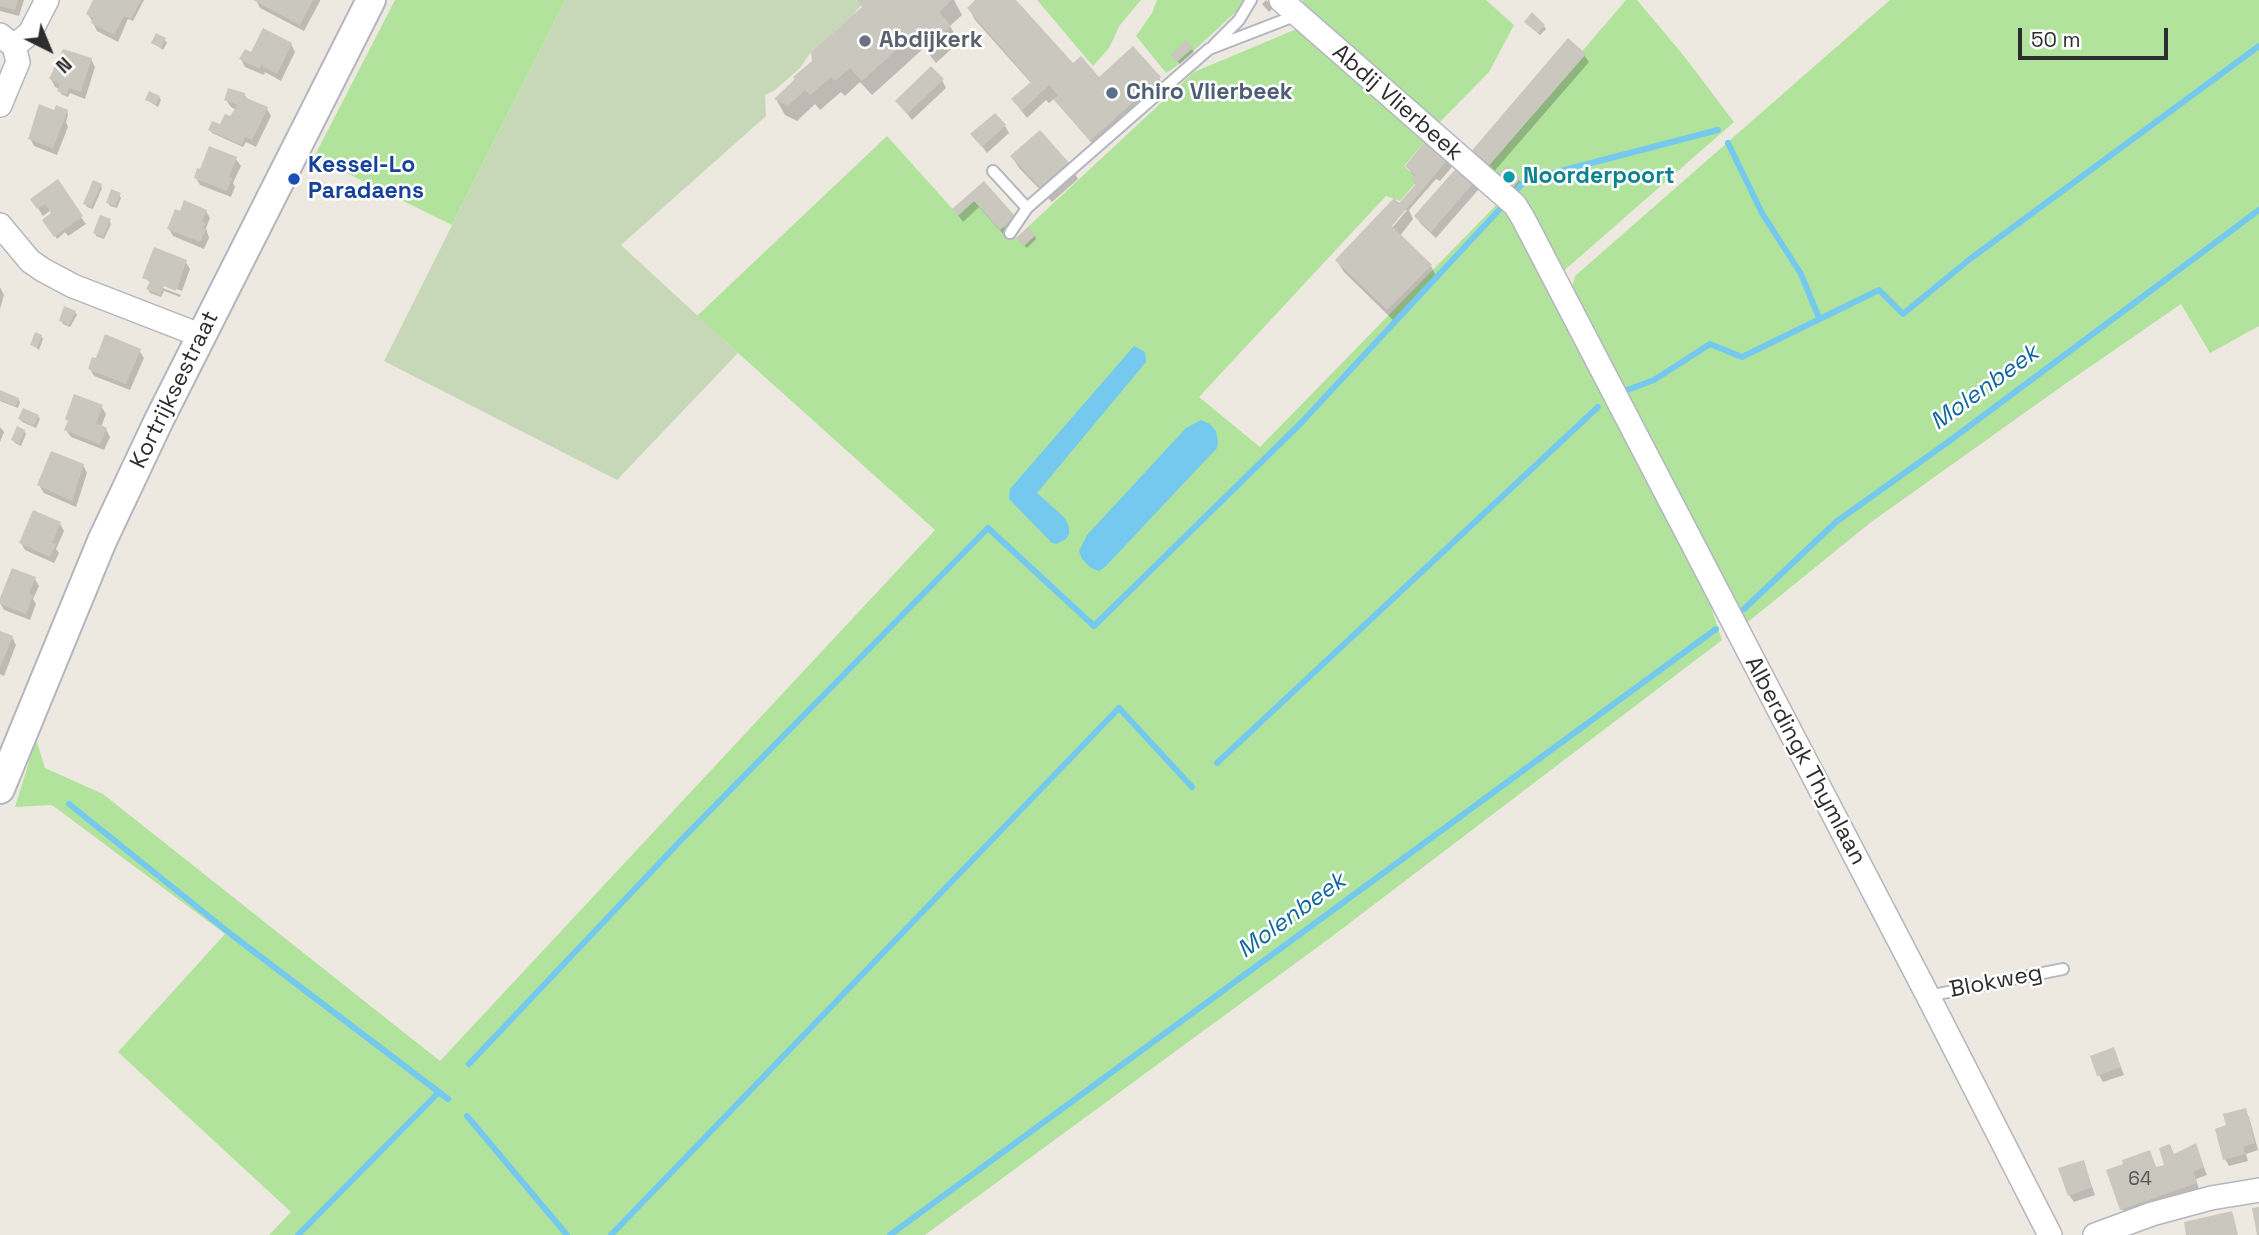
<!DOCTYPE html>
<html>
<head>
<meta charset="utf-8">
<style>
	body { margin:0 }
	#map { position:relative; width:2259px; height:1235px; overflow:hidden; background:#eee9e0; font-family:"Space Grotesk",sans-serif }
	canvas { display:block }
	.north { position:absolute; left:14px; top:14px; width:70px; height:70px; -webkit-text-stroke:5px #fff; paint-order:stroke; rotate:137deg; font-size:19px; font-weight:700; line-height:28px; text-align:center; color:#2d2d2d }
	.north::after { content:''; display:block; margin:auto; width:24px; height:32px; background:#2d2d2d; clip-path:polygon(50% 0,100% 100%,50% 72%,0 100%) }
	.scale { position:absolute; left:2018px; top:28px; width:150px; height:32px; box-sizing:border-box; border:4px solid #2d2d2d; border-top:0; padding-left:9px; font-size:21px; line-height:24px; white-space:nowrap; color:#2d2d2d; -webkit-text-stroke:5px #fff; paint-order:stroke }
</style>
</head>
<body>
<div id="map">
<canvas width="2259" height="1235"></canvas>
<div class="north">N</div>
<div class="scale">50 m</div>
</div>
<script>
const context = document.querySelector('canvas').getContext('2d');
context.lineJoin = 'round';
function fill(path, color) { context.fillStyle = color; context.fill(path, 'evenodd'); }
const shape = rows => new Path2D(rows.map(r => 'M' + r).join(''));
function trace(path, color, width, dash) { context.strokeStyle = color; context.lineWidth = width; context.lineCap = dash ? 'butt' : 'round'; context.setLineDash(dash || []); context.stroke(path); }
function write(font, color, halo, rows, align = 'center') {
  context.font = font + ' "Space Grotesk",sans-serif'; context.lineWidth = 5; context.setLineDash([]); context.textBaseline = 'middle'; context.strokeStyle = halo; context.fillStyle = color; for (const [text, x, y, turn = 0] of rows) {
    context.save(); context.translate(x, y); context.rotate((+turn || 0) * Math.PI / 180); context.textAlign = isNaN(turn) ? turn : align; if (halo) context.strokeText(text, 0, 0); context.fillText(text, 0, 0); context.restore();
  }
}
const green = shape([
	[395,0,565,0,452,225,314,157],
	[1037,0,1141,0,1120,25,1109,48,1093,66],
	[1157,0,1244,0,1238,10,1178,65,1166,73,1136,36,1152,13],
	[1303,0,1486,0,1514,25,1489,72,1440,122,1431,124,1302,9],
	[1626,0,1637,0,1684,56,1734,122,1559,275,1482,168],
	[1890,0,2259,0,2259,326,2210,353,2181,304,2065,384,1870,523,1743,626,1572,288,1575,276],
	[1299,28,1427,139,1404,166,1419,179,1400,201,1386,196,1199,397,1260,447,1500,201,1523,235,1706,592,1722,640,1330,938,925,1235,269,1235,291,1212,118,1052,225,934,52,805,15,807,36,739,45,768,103,794,440,1061,935,530,697,316,887,136,958,215,974,201,1016,238,1194,72]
]);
const cemetery = shape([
	[565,0,858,0,862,4,852,16,811,52,800,68,774,91,765,95,766,116,621,245,738,353,617,480,384,361]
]);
const water = shape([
	[1134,346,1145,352,1146,362,1037,493,1065,518,1069,527,1069,534,1066,539,1056,544,1052,543,1009,499,1010,489],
	[1201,420,1210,424,1216,431,1218,442,1217,448,1105,567,1099,571,1091,568,1082,559,1079,551,1087,535,1186,428]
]);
const shadow = shape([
	[0,0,24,0,19,16,0,11],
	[95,0,144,0,133,21,128,19,118,42,97,31,93,23,88,14],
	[256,0,320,0,320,1,304,31,260,8],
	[858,0,954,0,962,15,950,26,959,42,936,63,924,48,872,95,860,82,845,96,841,92,820,110,815,104,797,121,785,115,776,99,863,8],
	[978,0,1014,0,1071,64,1098,80,1159,78,1166,90,1098,151,1055,98,1049,103,1046,100,1027,118,1013,100,1032,84,975,20,969,8],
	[1266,0,1274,7,1269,12,1262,4],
	[1528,25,1544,26,1546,29,1540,35],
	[165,40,167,43,163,50,153,43],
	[291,44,295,52,281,81,265,72,264,75,245,67,241,59,251,54],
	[1192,49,1194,52,1180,64,1174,58],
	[1584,55,1589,62,1491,175,1475,161],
	[91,59,95,67,85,99,70,93,68,97,61,94,60,89,55,87,51,79],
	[942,80,946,88,912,120,897,101],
	[244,94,248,100,267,109,271,116,256,147,246,142,243,147,212,133,210,130,224,129,237,110,231,107,226,100],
	[159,97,161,100,158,107,147,100],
	[67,111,68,115,66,122,68,127,57,155,34,146,30,138,54,114],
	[1005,126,1009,133,987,153,973,134],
	[1012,157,1071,167,1078,179,1052,202,1019,168],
	[236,159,241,166,233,183,235,187,231,197,200,185,196,178],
	[1448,159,1452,167,1440,181,1436,179,1409,210,1413,219,1400,236,1431,266,1437,278,1394,321,1344,272,1337,261,1395,200,1408,208,1404,201,1416,186,1413,179,1415,177,1407,167],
	[1403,210,1407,210,1388,233,1385,231],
	[1507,168,1522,183,1514,191,1499,177],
	[1474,181,1479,189,1436,238,1421,224,1416,217],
	[983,184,1018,224,1005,236,979,207,963,222,954,209],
	[101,185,102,188,93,209,87,207,85,203],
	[119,195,121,198,117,208,110,206,108,203],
	[32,199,81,217,86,224,68,236,65,232,57,239,44,220,53,214,51,210,43,216],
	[206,211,210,218,206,228,209,238,204,249,173,236,169,229],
	[109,220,111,224,104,239,96,236,95,233],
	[1035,236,1036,239,1027,248,1020,242],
	[185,261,190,269,182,291,155,281,155,285,181,295,180,297,164,291,161,297,150,293,148,289,151,283,144,277],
	[0,287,4,295,0,309],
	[75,312,77,315,70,327,63,324,61,321],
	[41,336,43,339,39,350,32,344],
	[139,350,144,358,130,390,94,376,90,369],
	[0,393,18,399,20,402,18,408,0,401],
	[101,406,106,414,101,427,106,429,110,437,104,450,71,437,66,430,69,423,67,419],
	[38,416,40,419,36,428,22,422,20,419],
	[0,427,4,432,0,442],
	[24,431,26,434,21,446,15,443,13,440],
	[83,465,87,473,76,507,44,493,39,485],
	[60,524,64,531,56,549,59,553,54,563,25,550,21,543],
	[35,579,39,586,33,599,36,604,30,620,4,610,0,603],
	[0,632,12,637,16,645,4,676,0,674],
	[2117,1057,2124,1075,2103,1082,2099,1075],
	[2245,1110,2249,1117,2258,1150,2246,1154,2248,1161,2229,1166,2225,1159,2228,1127],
	[2195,1145,2207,1175,2196,1179,2199,1190,2126,1217,2122,1209,2149,1152,2157,1169,2167,1166,2174,1156],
	[2083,1162,2095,1195,2074,1202,2069,1195]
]);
const stream = shape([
	[1728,143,1762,213,1801,274,1819,318],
	[1513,194,1526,180,1718,130],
	[1627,390,1654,380,1710,344,1742,357,1879,290,1903,314,1970,259,2259,46],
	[1744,609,1836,522,1948,442,2259,210],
	[1217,763,1598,407],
	[69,804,232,935,448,1099],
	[469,1064,686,835,988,528,1094,626,1300,424,1499,210],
	[467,1116,567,1235],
	[298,1235,439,1092],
	[611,1235,1119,708,1192,787],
	[890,1235,1716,629]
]);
const building = shape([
	[0,0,18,0,15,10,0,6],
	[93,0,141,0,131,19,124,16,114,35,91,23,93,18,86,14],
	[253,0,313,0,300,25],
	[858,0,952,0,939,12,951,26,926,48,914,34,862,81,850,68,835,81,831,77,810,95,805,90,788,106,774,99,795,79,793,77,812,61,811,52,862,7],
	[975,0,1016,0,1073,63,1081,56,1099,77,1133,46,1161,77,1090,141,1053,99,1058,95,1049,85,1022,111,1011,99,1031,82,967,8],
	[1532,12,1545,25,1538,33,1524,22],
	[263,28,292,43,277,74,261,65,260,69,239,59,245,49,251,52],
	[156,33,166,38,161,48,151,43],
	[1568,38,1586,54,1486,169,1469,154],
	[1186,40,1193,48,1177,62,1170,55],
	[63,49,92,58,81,92,69,88,66,95,57,91,60,84,49,79],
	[931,66,944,79,907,114,895,101],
	[228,88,245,93,244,97,268,107,252,140,245,137,242,145,208,130,212,121,220,124,225,114,230,116,238,105,224,100],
	[149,91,160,96,156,104,145,100],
	[39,104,54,110,56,105,68,110,53,148,28,139],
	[995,113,1006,125,982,147,970,134],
	[1040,130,1072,166,1044,191,1010,156],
	[1427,139,1449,158,1392,226,1432,265,1387,310,1335,260,1394,198,1399,203,1416,184,1411,179,1415,175,1405,166],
	[209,146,237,157,229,177,232,178,227,191,194,178,197,168,200,169],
	[1459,165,1476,180,1431,232,1414,216],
	[1507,166,1521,178,1511,190,1497,176],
	[58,179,83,216,54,237,42,220,51,213,45,204,37,209,30,199],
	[93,180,102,184,91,207,83,204],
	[984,181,1015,216,1000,230,974,201,958,216,952,209],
	[111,189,121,193,115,206,106,203],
	[184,200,207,210,202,221,205,223,203,228,206,229,200,242,167,229,175,209,180,211],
	[100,215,111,219,103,237,93,233],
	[1028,227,1036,235,1024,246,1016,238],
	[154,247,187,260,176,291,164,286,160,295,146,289,150,281,142,278],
	[64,306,76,311,69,325,59,321],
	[35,332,42,335,37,348,30,345],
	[105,334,141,349,126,384,88,369,92,357,96,358],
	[0,390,19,398,16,406,0,400],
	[74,394,103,405,96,423,107,428,100,444,64,430,68,421,65,419],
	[23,408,39,415,34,426,18,419],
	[17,426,25,430,19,444,11,440],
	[51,451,84,464,72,501,37,485],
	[33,510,61,522,52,543,56,544,50,557,19,543],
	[12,568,36,577,29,593,33,595,26,614,0,604,0,598],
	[0,631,13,636,0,668],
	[2114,1047,2121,1067,2097,1076,2090,1056],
	[2246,1108,2255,1143,2243,1147,2245,1154,2223,1160,2215,1129,2226,1125,2223,1114],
	[2196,1143,2204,1167,2193,1172,2197,1183,2120,1210,2106,1170,2123,1164,2122,1160,2150,1150,2156,1167,2164,1165,2159,1148,2170,1144,2174,1154],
	[2084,1160,2092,1187,2068,1196,2058,1168],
	[2259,1207,2259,1235,2257,1235,2252,1208],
	[2232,1211,2238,1235,2186,1235,2184,1222]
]);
const service = shape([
	[1214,45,1239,20,1251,0],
	[993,171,1027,208,1209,49,1297,15],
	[1010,233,1027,208],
	[1928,996,2063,969]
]);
const minor = shape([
	[1281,0,1515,205,1523,218,1928,996,2050,1235],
	[0,35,14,46,18,62,0,105],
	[14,46,30,33,47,0],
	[0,225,30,261,43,270,73,286,202,336],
	[2095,1235,2152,1214,2211,1198,2259,1190]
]);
const tertiary = shape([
	[0,789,102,541,159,420,371,0]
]);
const markers = [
	[865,41,7,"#6b7280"],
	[1112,93,7,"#5c6f8a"],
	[1509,177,7,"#0f9aa8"],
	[294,179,7,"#1a4fb4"]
];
const numberNames = [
	["64",2140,1180]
];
const worshipNames = [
	["Abdijkerk",879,41]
];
const serviceNames = [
	["Chiro Vlierbeek",1126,93]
];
const streetNames = [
	["Abdij Vlierbeek",1397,103,41],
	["Kortrijksestraat",175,390,-64],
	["Alberdingk Thymlaan",1805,761,62],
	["Blokweg",1996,982,-11]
];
const transitNames = [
	["Kessel-Lo",308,166],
	["Paradaens",308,192]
];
const cultureNames = [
	["Noorderpoort",1523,177]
];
const waterNames = [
	["Molenbeek",1985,388,-36],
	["Molenbeek",1292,916,-36]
];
fill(green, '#b2e39d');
fill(cemetery, '#c6d8b7');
fill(water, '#75c9ee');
fill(shadow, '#0003');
trace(stream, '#75c9ee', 6);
fill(building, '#cac7be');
trace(service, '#b3b5c0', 14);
trace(minor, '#b3b5c0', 26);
trace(tertiary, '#b3b5c0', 32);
trace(service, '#fff', 10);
trace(minor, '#fff', 23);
trace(tertiary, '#fff', 28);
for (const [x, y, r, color] of markers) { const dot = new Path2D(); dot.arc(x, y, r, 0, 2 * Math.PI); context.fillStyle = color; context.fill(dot); trace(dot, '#fff', 2.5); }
write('19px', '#545451', null, numberNames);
write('bold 23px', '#5b616d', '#fff', worshipNames, 'left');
write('bold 23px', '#4e5e75', '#fff', serviceNames, 'left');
write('23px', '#2d2d2d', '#fff', streetNames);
write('bold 23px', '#164399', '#fff', transitNames, 'left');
write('bold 23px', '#0d838f', '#fff', cultureNames, 'left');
write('italic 24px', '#0f679f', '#fff', waterNames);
</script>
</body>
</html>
